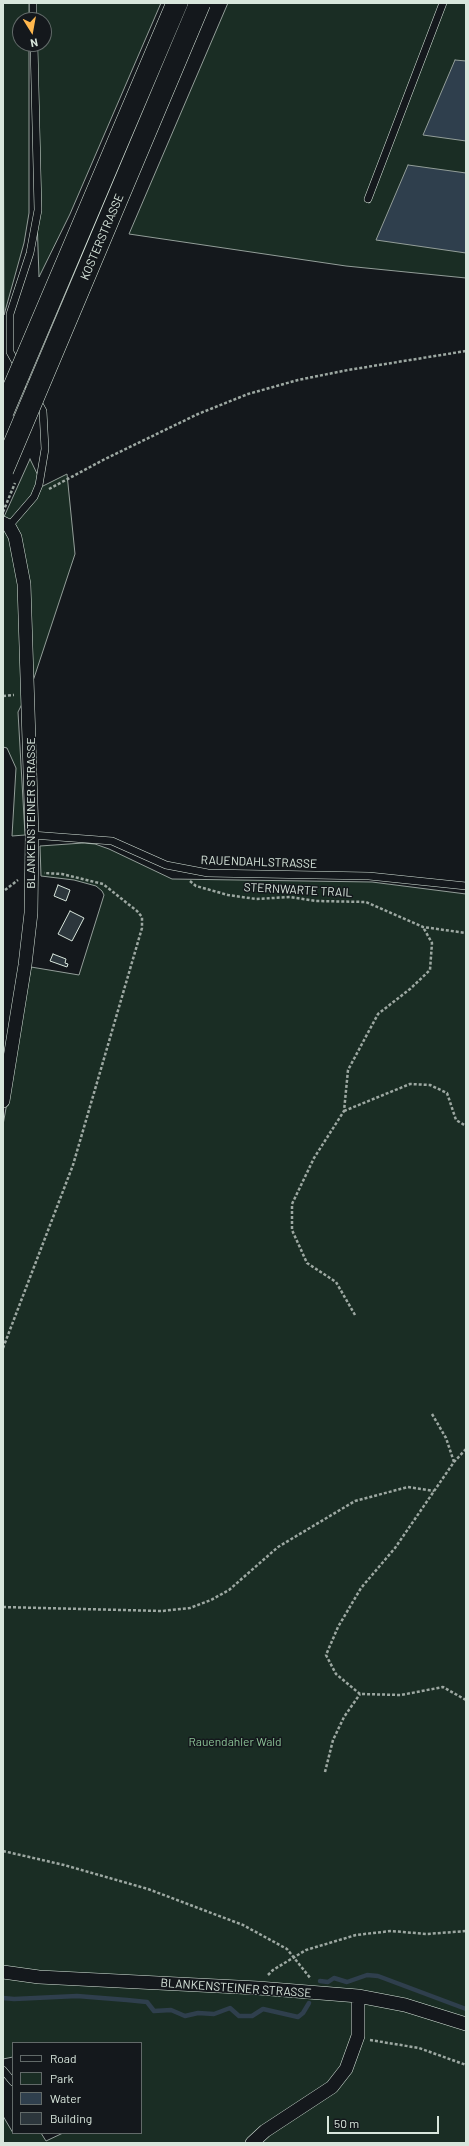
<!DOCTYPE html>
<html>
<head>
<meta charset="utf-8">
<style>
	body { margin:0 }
	#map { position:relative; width:469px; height:2146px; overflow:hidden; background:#14181c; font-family:Barlow,sans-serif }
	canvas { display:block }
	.frame { position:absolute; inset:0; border:4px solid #d8e6dc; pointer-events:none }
	.legend { position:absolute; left:12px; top:2042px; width:130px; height:92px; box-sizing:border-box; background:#14181c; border:1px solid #626a69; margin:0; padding:5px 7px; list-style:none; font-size:12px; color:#d8e6dc }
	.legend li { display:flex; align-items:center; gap:8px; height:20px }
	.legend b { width:20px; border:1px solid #626a69 }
	.north { position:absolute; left:12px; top:12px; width:40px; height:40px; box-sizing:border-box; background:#14181c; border:1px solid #626a69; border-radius:50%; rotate:169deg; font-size:11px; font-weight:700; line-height:16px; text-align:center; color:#d8e6dc }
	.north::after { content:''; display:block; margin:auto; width:14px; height:18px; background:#ffb74d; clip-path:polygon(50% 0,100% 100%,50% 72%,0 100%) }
	.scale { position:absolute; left:327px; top:2116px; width:112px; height:18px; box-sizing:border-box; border:2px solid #d8e6dc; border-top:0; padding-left:5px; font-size:12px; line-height:14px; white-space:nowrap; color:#d8e6dc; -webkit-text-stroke:3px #14181c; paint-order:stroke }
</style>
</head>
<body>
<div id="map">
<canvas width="469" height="2146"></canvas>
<div class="frame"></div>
<ul class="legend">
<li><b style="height:5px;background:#14181c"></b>Road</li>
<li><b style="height:11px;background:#1a2d24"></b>Park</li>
<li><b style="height:11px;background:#2f3f4d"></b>Water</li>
<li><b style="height:11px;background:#2c363c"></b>Building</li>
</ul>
<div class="north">N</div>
<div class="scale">50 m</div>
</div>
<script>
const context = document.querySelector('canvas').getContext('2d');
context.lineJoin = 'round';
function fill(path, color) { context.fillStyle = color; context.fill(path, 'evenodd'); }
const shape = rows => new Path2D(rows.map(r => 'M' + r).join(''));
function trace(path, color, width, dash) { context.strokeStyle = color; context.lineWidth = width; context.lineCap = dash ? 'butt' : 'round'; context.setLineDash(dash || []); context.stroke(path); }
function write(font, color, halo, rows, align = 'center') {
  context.font = font + ' Barlow,sans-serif'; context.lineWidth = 3; context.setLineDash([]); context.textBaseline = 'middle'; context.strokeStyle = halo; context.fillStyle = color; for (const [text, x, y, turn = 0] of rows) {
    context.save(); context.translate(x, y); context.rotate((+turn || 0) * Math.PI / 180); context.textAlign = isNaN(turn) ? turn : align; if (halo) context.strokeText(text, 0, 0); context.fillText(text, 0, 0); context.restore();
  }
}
const green = shape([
	[3,3,29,3,29,20,20,20,20,44,29,44,29,213,24,243,4,315,3,3],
	[30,3,161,3,70,214,39,277,31,44,44,44,44,20,30,20,30,3],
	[228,3,466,3,466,278,346,266,129,234,228,3],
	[30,459,43,486,67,474,75,554,32,684,18,712,25,835,12,836,16,768,7,748,3,747,3,519,30,459],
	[83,843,95,844,109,849,172,879,372,882,466,894,466,2143,3,2143,3,2116,13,2133,41,2133,46,2141,63,2133,141,2133,141,2043,13,2043,13,2057,3,2059,3,1125,31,967,79,975,104,895,102,891,96,886,74,880,41,876,40,846,83,843]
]);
const water = shape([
	[455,60,466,61,466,141,423,135,455,60],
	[408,165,466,173,466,253,376,240,408,165]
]);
const stream = shape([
	[320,1981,328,1982,334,1978,347,1982,367,1975,378,1976,466,2009],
	[3,1998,14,1999,77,1996,127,2000,147,2002,154,2011,171,2010,185,2016,198,2013,214,2014,230,2008,239,2016,252,2016,263,2009,298,2017,303,2013,309,2003]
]);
const building = shape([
	[58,885,70,890,66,901,54,896,58,885],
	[70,911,84,918,72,941,58,934,70,911],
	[53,954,66,959,65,963,68,964,67,967,50,961,53,954]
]);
const path = shape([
	[49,489,105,459,198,414,248,394,298,380,348,370,466,351],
	[3,696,14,695],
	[298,864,304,860],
	[190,881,196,886,228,895,256,899,290,897,316,901,366,902,423,927,466,933],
	[5,890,18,880],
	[344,1111,410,1084,430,1085,447,1093,456,1120,466,1126],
	[355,1315,336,1282,307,1263,292,1230,292,1204,314,1158,344,1111,348,1070,378,1014,410,989,430,970,432,943,423,927],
	[3,1348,73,1165,142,928,142,917,137,911,103,884,62,874,44,873],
	[432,1414,446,1438,454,1462],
	[466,1449,454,1462,395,1548,361,1588,338,1627,326,1655,336,1674,360,1694,401,1695,443,1687,466,1700],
	[3,1607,162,1611,190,1608,211,1600,229,1590,278,1547,355,1501,408,1487,434,1491],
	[325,1772,333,1740,344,1717,360,1694],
	[3,1851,64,1865,148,1889,243,1925,287,1949,311,1979],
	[268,1975,273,1970,306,1950,356,1935,391,1931,427,1934,466,1931],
	[370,2040,419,2048,466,2065]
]);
const service = shape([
	[33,3,33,20],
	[368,199,443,3],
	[9,526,34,497,39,485,45,449,43,411,10,352,10,314,30,253,38,210,34,44],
	[32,835,112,841,166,865,208,873,369,876,466,886],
	[3,2070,13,2082]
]);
const minor = shape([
	[3,523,9,526,15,537,24,584,32,835,31,913,25,965,3,1101],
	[3,1972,39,1977,258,1988,358,1996,405,2005,466,2024],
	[252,2143,265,2131,332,2087,346,2069,358,2036,358,1996]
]);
const pathBridge = shape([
	[3,512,15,483]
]);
const primaryBridge = shape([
	[3,412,177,3],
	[3,470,200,3]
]);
const streetNames = [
	["KOSTERSTRASSE",102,237,-67],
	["BLANKENSTEINER STRASSE",31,813,-90],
	["RAUENDAHLSTRASSE",259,862,2],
	["STERNWARTE TRAIL",298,890,3],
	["BLANKENSTEINER STRASSE",236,1988,4]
];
const parkNames = [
	["Rauendahler Wald",235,1742]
];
fill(green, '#1a2d24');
trace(green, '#939e99', 1);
fill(water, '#2f3f4d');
trace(water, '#939e99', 1);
trace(stream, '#2f3f4d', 4.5);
fill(building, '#2c363c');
trace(building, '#d8e6dc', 1);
trace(service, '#d8e6dc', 8);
trace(minor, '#d8e6dc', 14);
trace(path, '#9da8a2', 2.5, [3, 2]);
trace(service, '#14181c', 7);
trace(minor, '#14181c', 13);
trace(primaryBridge, '#d8e6dc', 22, []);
trace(pathBridge, '#9da8a2', 2.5, [3, 2]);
trace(primaryBridge, '#14181c', 21);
write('12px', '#d8e6dc', '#14181c', streetNames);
write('12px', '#8ac095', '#14181c', parkNames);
</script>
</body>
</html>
